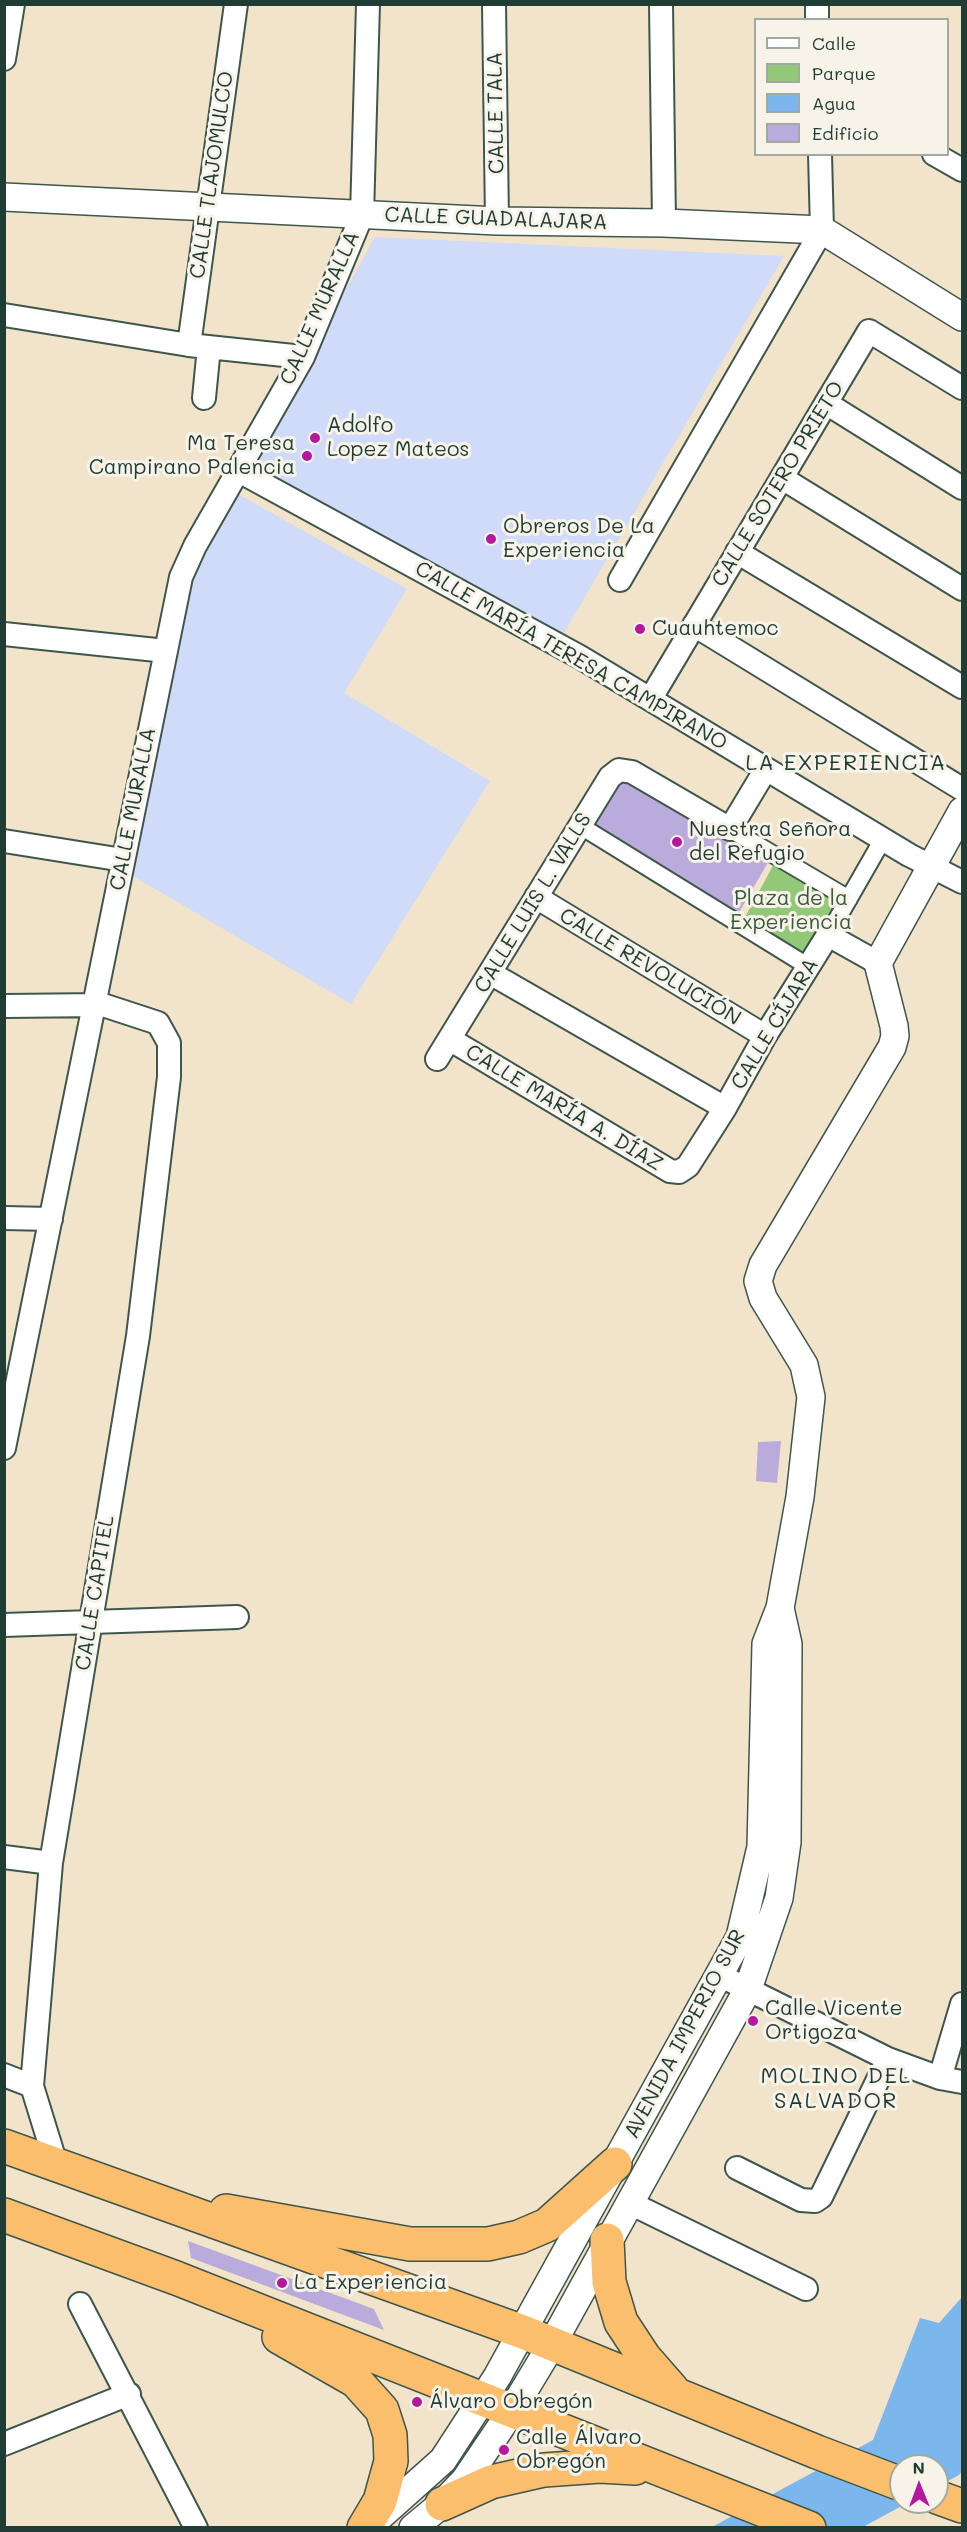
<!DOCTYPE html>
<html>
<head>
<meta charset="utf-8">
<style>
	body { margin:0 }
	#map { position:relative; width:967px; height:2532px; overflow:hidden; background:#f2e4cb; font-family:Mali,sans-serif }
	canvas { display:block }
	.frame { position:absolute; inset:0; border:6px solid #1f3d34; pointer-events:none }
	.legend { position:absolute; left:754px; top:18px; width:195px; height:138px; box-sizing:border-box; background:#f7f3e8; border:2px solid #a1aaa0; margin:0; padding:8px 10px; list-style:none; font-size:18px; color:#1f3d34 }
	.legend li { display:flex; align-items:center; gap:12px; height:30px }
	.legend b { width:30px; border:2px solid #a1aaa0 }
	.north { position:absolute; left:889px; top:2454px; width:60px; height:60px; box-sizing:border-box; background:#f7f3e8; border:2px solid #a1aaa0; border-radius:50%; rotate:359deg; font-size:16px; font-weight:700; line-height:24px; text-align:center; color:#1f3d34 }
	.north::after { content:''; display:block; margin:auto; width:21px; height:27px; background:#b5179e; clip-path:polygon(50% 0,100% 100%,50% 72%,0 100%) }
</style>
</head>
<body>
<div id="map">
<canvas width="967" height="2532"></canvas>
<div class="frame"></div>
<ul class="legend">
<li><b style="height:8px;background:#fff"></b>Calle</li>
<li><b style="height:16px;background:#94c879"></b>Parque</li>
<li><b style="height:16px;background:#7bb7ed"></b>Agua</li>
<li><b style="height:16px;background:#b9abdb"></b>Edificio</li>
</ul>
<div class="north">N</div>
</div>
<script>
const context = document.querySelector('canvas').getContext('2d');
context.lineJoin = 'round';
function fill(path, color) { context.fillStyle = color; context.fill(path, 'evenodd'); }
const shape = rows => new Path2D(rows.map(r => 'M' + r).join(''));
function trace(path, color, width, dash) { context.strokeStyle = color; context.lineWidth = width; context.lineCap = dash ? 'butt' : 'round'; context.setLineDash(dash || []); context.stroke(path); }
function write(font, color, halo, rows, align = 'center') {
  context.font = font + ' Mali,sans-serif'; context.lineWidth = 6; context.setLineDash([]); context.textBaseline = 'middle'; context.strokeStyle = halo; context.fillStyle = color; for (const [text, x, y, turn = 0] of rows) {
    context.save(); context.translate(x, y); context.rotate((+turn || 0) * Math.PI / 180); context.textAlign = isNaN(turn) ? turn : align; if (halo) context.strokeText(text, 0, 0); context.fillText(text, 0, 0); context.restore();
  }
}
const built = shape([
	[375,237,784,256,561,638,248,466],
	[236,493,407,589,344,693,490,781,351,1004,128,873,185,580]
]);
const green = shape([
	[775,862,843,901,806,965,744,919]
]);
const water = shape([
	[962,2297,962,2471,959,2475,937,2487,937,2466,901,2466,901,2502,909,2502,863,2527,710,2528,873,2440,920,2318,939,2323]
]);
const building = shape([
	[619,774,770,859,737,916,586,825],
	[781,1441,777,1483,756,1481,758,1442],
	[188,2241,374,2309,384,2330,191,2258]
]);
const pedestrian = shape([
	[579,825,809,967],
	[730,829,849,899],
	[828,935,883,839]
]);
const minor = shape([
	[494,4,497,221],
	[661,4,664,223],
	[817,4,817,20],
	[4,59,13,4],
	[934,154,962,170],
	[4,315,189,345,303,357],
	[189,345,236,4],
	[204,398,209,347],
	[826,403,962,488],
	[239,471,580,657,909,855,962,882],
	[782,478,962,589],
	[737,552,962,687],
	[620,580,822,230,820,154],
	[694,625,962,789],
	[4,634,166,651],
	[651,698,869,331,962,388],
	[4,841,123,860],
	[536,897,765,1036],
	[490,973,725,1108],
	[4,1006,103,1005,158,1023,169,1043,169,1077,138,1336,51,1863,32,2086,56,2164],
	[451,1040,670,1171,679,1172,688,1166,725,1108,765,1036,828,935,878,963],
	[437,1059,610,777,619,770,632,772,730,829,766,769],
	[4,1218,51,1219],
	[4,1448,181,577,195,546,303,357,362,215,368,4],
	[4,1625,237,1617],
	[4,1857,51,1863],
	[721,1976,888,2059,940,2078,962,2082],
	[4,2075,32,2086],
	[940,2078,962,2004],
	[737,2168,801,2200,815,2201,821,2197,888,2059],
	[630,2203,806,2289],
	[80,2304,196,2528],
	[4,2444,129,2394]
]);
const tertiary = shape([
	[4,197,497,221,664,223,822,230,962,317],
	[368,2527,443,2460,497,2377,740,1937,761,1847,766,1644,780,1608,800,1497,811,1397,804,1365,763,1298,758,1281,763,1265,892,1047,895,1036,894,1026,878,963,962,811],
	[413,2528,442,2504,465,2480,511,2412,552,2344,748,1989,779,1898,787,1842,788,1644,780,1608]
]);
const trunk = shape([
	[4,2146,523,2332,817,2452,901,2484],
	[226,2211,410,2244,488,2244,519,2237,547,2225,615,2164],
	[4,2215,176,2278,809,2528],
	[607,2240,609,2282,621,2322,644,2357,672,2389],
	[279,2337,356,2381,382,2410,390,2435,391,2461,380,2501,364,2528],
	[937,2497,962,2506],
	[442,2504,491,2482,544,2470,600,2466,635,2468]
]);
const markers = [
	[315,438,6,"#b5179e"],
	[307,456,6,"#b5179e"],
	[491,539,6,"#b5179e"],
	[640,629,6,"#b5179e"],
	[677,842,6,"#b5179e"],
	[753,2021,6,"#b5179e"],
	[282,2283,6,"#b5179e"],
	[417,2402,6,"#b5179e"],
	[504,2450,6,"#b5179e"]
];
const streetNames = [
	["CALLE TALA",496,113,-91],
	["CALLE TLAJOMULCO",212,175,-82],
	["CALLE GUADALAJARA",496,219,2],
	["CALLE MURALLA",320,308,-66],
	["CALLE SOTERO PRIETO",778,484,-59],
	["CALLE MARÍA TERESA CAMPIRANO",571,656,30],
	["CALLE MURALLA",133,809,-79],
	["CALLE LUIS L. VALLS",533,903,-59],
	["CALLE REVOLUCIÓN",650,967,31],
	["CALLE CÍJARA",775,1024,-59],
	["CALLE MARÍA A. DÍAZ",564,1108,31],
	["CALLE CAPITEL",95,1593,-81],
	["AVENIDA IMPERIO SUR",685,2034,-62]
];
const poiNames = [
	["Adolfo",327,426],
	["Lopez Mateos",327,450],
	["Ma Teresa",295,444,"right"],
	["Campirano Palencia",295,468,"right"],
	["Obreros De La",503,527],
	["Experiencia",503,551],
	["Cuauhtemoc",652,629],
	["Nuestra Señora",689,830],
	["del Refugio",689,854],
	["Calle Vicente",765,2009],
	["Ortigoza",765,2033],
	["La Experiencia",294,2283],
	["Álvaro Obregón",429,2402],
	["Calle Álvaro",516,2438],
	["Obregón",516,2462]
];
const parkNames = [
	["Plaza de la",791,899],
	["Experiencia",791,923]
];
const neighbourhoodNames = [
	["LA EXPERIENCIA",846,763],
	["MOLINO DEL",836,2076],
	["SALVADOR",836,2101]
];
fill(built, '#d0daf9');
fill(green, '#94c879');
fill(water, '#7bb7ed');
fill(building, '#b9abdb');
trace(pedestrian, '#3f564b', 20);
trace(minor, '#3f564b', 26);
trace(tertiary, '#3f564b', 30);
trace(trunk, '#3f564b', 36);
trace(pedestrian, '#fff', 16);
trace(minor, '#fff', 22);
trace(tertiary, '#fff', 27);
trace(trunk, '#fabe6d', 33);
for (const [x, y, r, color] of markers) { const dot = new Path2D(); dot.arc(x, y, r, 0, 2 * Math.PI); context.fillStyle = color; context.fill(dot); trace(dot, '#f7f3e8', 2); }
write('21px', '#1f3d34', '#f7f3e8', streetNames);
write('21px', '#1f3d34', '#f7f3e8', poiNames, 'left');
write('21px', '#365942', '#f7f3e8', parkNames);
context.letterSpacing = '1.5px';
write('22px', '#1f3d34', '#f7f3e8', neighbourhoodNames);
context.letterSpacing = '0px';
</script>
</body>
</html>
